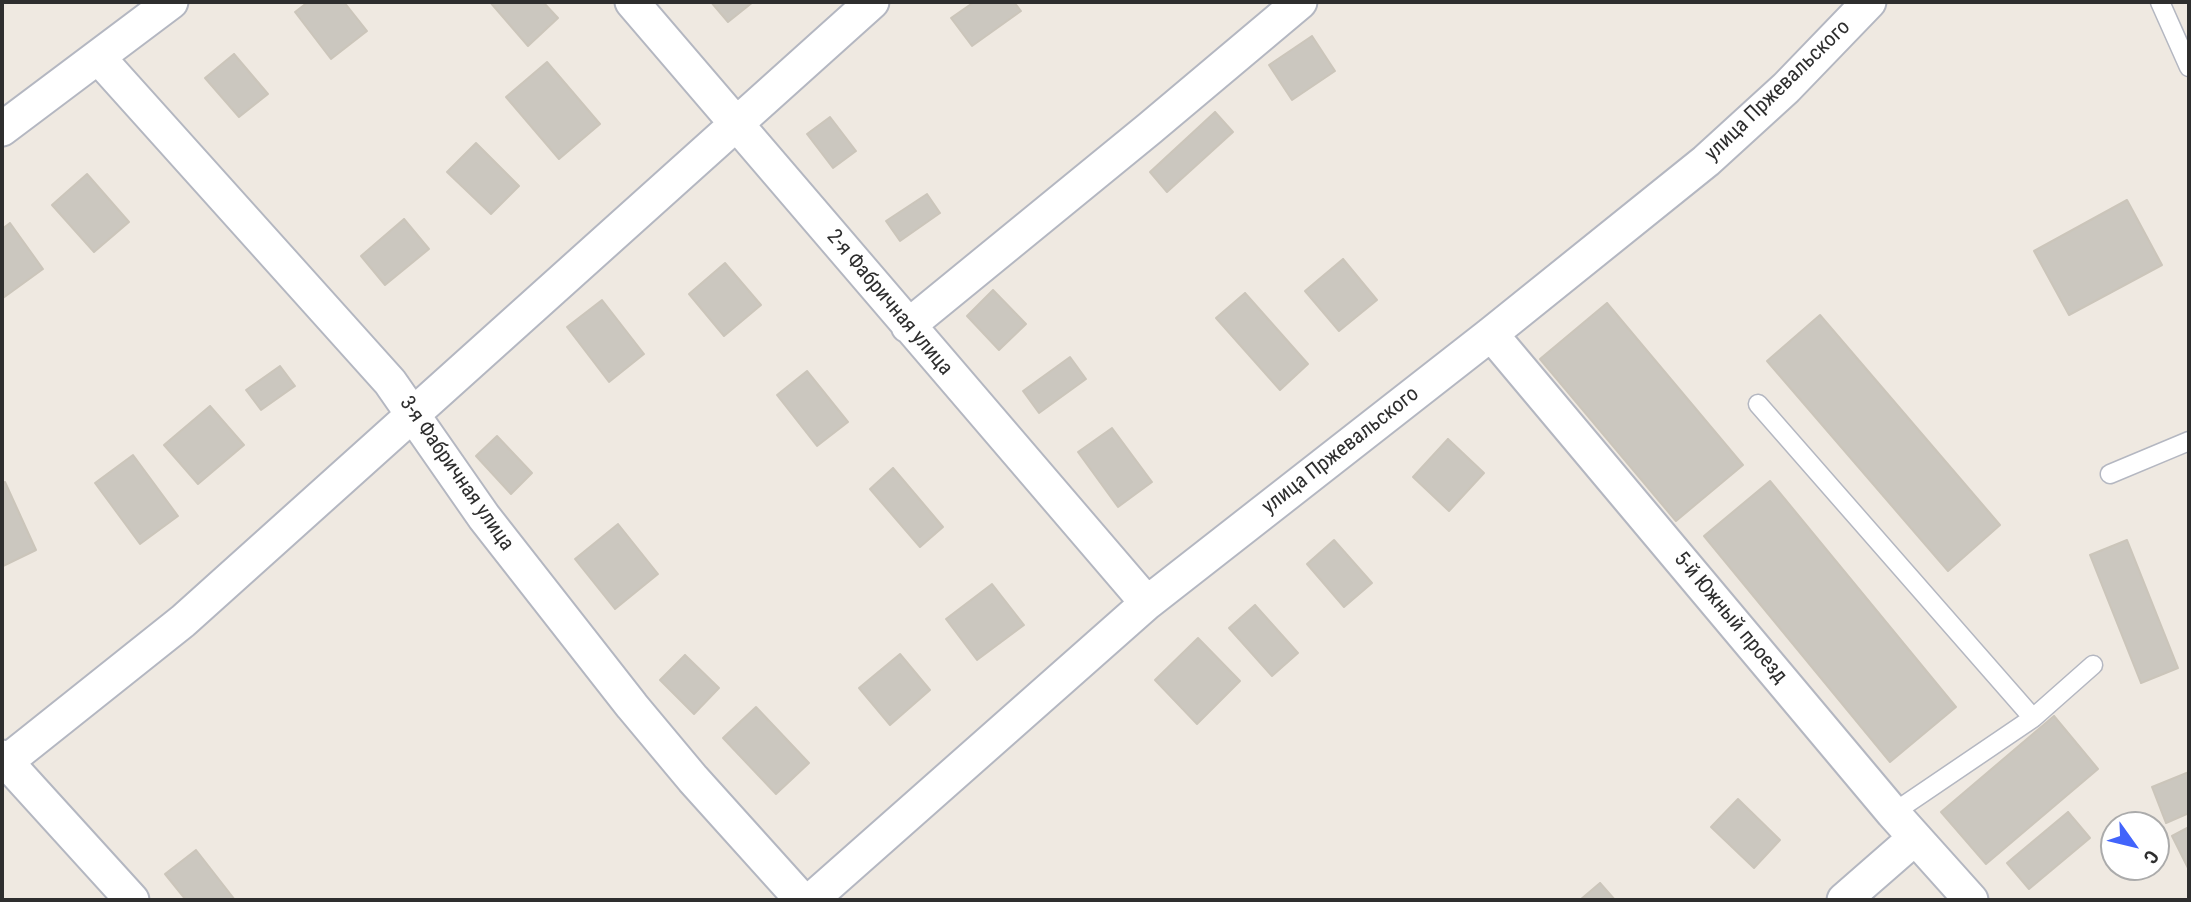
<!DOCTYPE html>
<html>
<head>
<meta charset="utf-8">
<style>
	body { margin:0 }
	#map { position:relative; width:2191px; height:902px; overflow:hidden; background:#efe9e1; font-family:"Roboto Condensed",sans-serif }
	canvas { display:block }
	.frame { position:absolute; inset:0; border:4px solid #2e2e2e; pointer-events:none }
	.north { position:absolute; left:2100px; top:811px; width:70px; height:70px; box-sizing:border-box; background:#fff; border:2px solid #ababab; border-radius:50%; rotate:124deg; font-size:19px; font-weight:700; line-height:28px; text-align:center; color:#2e2e2e }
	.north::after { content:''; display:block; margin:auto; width:24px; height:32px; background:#4264fb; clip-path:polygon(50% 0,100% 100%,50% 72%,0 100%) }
</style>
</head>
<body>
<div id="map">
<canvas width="2191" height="902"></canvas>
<div class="frame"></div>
<div class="north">С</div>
</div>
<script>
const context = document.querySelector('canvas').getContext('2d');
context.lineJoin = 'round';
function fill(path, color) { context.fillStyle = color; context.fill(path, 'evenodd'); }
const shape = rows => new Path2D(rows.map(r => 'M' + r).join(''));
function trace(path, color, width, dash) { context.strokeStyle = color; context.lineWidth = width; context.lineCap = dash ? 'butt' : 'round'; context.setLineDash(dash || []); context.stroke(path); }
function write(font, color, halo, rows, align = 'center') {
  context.font = font + ' "Roboto Condensed",sans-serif'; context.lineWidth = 5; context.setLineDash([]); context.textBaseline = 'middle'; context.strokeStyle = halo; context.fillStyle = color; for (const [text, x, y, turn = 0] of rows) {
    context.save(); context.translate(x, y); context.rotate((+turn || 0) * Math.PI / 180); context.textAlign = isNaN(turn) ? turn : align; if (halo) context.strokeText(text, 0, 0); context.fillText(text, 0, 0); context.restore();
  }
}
const building = shape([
	[308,2,344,2,367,31,331,59,295,12,308,2],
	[490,2,543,2,558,18,528,46,490,2],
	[711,2,753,2,728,22,711,2],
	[974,2,1014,2,1021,11,972,46,951,18,974,2],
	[1312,36,1335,71,1292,100,1269,65,1312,36],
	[234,54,268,94,239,117,205,78,234,54],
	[547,62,600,124,559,159,506,97,547,62],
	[1215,112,1233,132,1167,192,1150,172,1215,112],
	[830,117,856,151,833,168,807,134,830,117],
	[476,143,519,186,491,214,447,172,476,143],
	[87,174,129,222,94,252,52,205,87,174],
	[927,194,940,213,900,241,886,221,927,194],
	[2127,200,2162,265,2069,315,2034,251,2127,200],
	[404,219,429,249,385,285,361,256,404,219],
	[10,223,43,269,3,298,2,229,10,223],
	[1343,259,1377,300,1339,331,1305,291,1343,259],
	[725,263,761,305,724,336,689,294,725,263],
	[993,290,1026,324,999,350,967,316,993,290],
	[1245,293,1308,364,1280,390,1216,318,1245,293],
	[602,300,644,354,609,382,567,327,602,300],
	[1607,303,1743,465,1676,521,1540,359,1607,303],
	[1820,315,2000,525,1948,571,1767,361,1820,315],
	[1070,357,1086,379,1039,413,1023,391,1070,357],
	[280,366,295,386,261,410,246,390,280,366],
	[807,371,848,422,817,446,777,395,807,371],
	[210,406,244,445,198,484,164,445,210,406],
	[1112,428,1152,482,1118,507,1078,452,1112,428],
	[497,436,532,473,511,494,476,456,497,436],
	[1448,439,1484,473,1449,511,1413,477,1448,439],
	[133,455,178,516,140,544,95,483,133,455],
	[893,468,943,527,920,547,870,489,893,468],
	[1770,481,1956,707,1890,762,1704,536,1770,481],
	[5,482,36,550,3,566,2,484,5,482],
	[618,524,658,574,615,609,575,559,618,524],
	[1334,540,1372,583,1344,607,1307,564,1334,540],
	[2127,540,2178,668,2141,683,2090,555,2127,540],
	[992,584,1024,625,977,660,946,619,992,584],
	[1255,605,1298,653,1272,676,1229,628,1255,605],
	[1198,638,1240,681,1197,724,1155,680,1198,638],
	[900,654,930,690,890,725,859,688,900,654],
	[685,655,719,688,694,714,660,680,685,655],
	[756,707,809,763,776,794,723,738,756,707],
	[2054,716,2098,769,1986,864,1941,812,2054,716],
	[2189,772,2189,813,2166,823,2152,787,2189,772],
	[1738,799,1780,840,1754,868,1711,827,1738,799],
	[2068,812,2090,838,2029,889,2007,863,2068,812],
	[2189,827,2189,870,2172,836,2189,827],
	[196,850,235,900,186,900,165,874,196,850],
	[1600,883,1615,900,1580,900,1600,883]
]);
const lane = shape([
	[2160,2,2189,67],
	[1758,404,2033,718],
	[2110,474,2189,441],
	[1893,813,2033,718,2093,665]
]);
const street = shape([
	[632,2,1147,603],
	[98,57,390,382,484,517,632,706,693,779,802,900],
	[2,129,171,2],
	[908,326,1149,129,1300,2],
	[1491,334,1893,813,1971,900],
	[2,757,132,900],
	[6,762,183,621,872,2],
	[811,900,1147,603,1491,334,1706,161,1786,88,1869,2],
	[1844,900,1915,838]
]);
const streetNames = [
	["улица Пржевальского",1778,91,-44],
	["2-я Фабричная улица",889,303,50],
	["улица Пржевальского",1341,451,-38],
	["3-я Фабричная улица",456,474,55],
	["5-й Южный проезд",1730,618,50]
];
fill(building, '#cbc7bf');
trace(building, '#cbc5ba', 2);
trace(lane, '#b4b7c1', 21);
trace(street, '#b4b7c1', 37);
trace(lane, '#fff', 18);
trace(street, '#fff', 33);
write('21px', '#2e2e2e', '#fff', streetNames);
</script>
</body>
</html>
